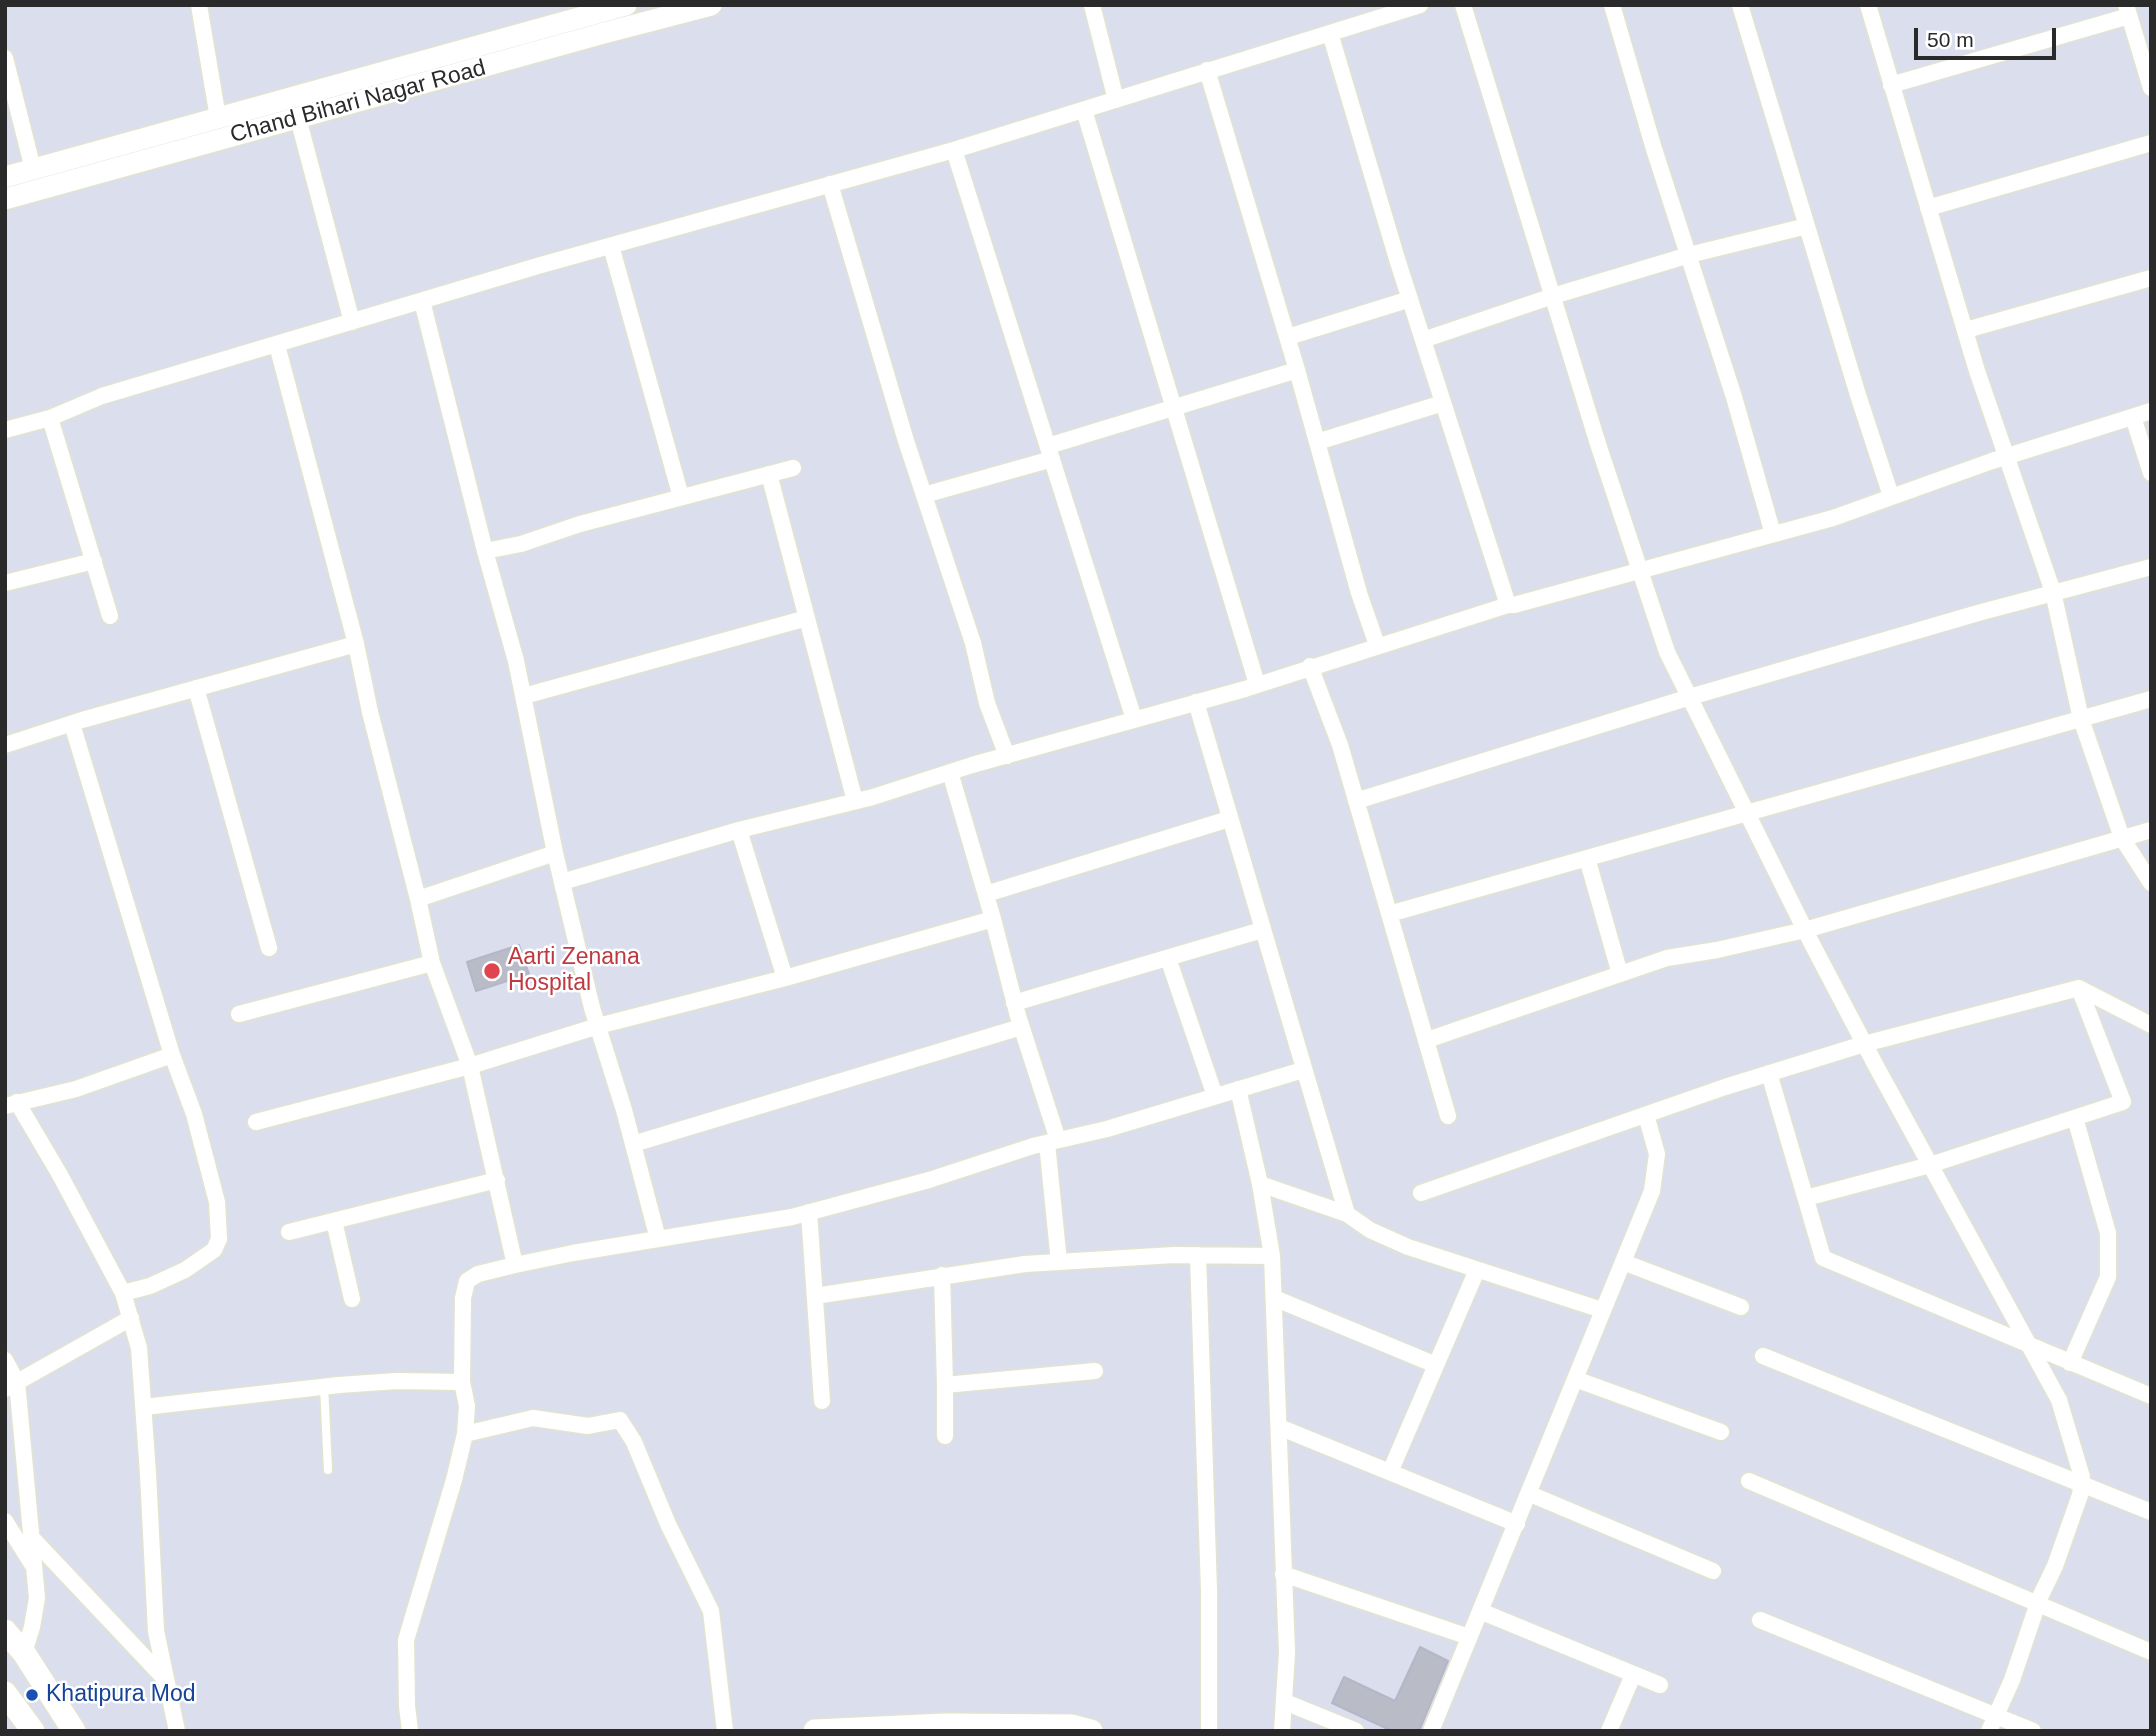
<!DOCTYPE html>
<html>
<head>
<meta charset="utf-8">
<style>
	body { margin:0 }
	#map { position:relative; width:2156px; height:1736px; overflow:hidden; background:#dadeed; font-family:Arial,sans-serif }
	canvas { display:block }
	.frame { position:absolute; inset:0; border:7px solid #2a2a2a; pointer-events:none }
	.scale { position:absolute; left:1914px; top:28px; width:142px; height:32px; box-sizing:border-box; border:4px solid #2a2a2a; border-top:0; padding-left:9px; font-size:21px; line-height:24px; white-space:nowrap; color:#2a2a2a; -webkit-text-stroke:5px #fff; paint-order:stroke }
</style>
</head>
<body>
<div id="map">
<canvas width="2156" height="1736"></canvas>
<div class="frame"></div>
<div class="scale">50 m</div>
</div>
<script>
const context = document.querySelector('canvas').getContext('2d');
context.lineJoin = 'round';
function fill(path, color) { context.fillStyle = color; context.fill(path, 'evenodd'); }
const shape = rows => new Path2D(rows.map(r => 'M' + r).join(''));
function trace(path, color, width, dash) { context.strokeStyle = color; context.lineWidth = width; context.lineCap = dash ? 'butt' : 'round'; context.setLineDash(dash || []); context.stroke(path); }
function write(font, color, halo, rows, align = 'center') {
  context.font = font + ' Arial,sans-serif'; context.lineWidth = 5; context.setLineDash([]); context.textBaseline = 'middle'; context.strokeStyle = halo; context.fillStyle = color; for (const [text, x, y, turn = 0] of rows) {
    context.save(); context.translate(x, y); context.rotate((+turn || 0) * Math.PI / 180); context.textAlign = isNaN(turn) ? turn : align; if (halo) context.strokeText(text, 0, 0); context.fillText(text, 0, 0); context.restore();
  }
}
const building = shape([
	[519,945,529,974,476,991,467,962,519,945],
	[1420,1647,1448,1661,1419,1731,1392,1731,1332,1703,1344,1677,1395,1701,1420,1647]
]);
const service = shape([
	[324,1386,328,1470]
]);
const minor = shape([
	[199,5,218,118],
	[1092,5,1116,100],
	[1463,5,1598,444,1667,652,1811,942,1876,1066,2059,1400,2082,1477,2080,1495,2055,1566,2040,1597,2012,1680,1989,1731],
	[1612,5,1654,149,1734,397,1773,534],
	[1740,5,1858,395,1891,496],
	[1868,5,1977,371,2053,592,2081,719,2122,838,2151,883],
	[2126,5,2151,88],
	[1330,33,1397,259,1508,605],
	[5,58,33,169],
	[1207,70,1297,370,1359,593,1377,645],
	[1891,85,2129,16],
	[1084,110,1257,684],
	[298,118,352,322],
	[954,150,1134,719],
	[830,184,906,441,973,643,987,703,1007,756],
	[1928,208,2151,143],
	[611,246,681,497],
	[422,301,485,551,516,661,555,853,592,1008,624,1110,658,1239],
	[1966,330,2151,278],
	[1288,337,1410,299],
	[1423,340,1553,296,1689,255,1807,226],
	[277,345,356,644,370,712,418,899,432,963,470,1066,515,1265,478,1274,467,1281,463,1298,462,1382,467,1406,465,1434,454,1480,406,1640,407,1706,410,1731],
	[2133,417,2151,473],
	[50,418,110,616],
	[5,430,50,418,102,396,541,265,954,150,1420,5],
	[1317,442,1443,403],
	[1048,446,1297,370],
	[769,474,855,801],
	[924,495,1052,459],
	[485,551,521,544,580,524,793,468],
	[5,583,94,561],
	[1310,666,1340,745,1448,1116],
	[196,688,269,948],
	[524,696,807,618],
	[1196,702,1347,1214,1370,1230,1408,1247,1602,1310],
	[72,724,172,1055,194,1114,217,1202,219,1239,214,1250,185,1270,150,1286,123,1293],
	[5,745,82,720,356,644],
	[950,772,993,919,1018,1016,1058,1140],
	[1356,801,1690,697,1978,613,2151,567],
	[739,830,785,978],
	[1587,858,1620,974],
	[562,882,739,830,873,797,972,765,1245,689,1508,605,1514,605,1833,518,1992,461,2151,411],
	[986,894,1229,819],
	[418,899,555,853],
	[1389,914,2151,699],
	[1168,958,1215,1096],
	[1014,1003,1262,930],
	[239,1014,432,963],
	[1427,1040,1667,958,1717,950,1805,930,2151,830],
	[1769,1073,1823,1258,2151,1396],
	[1238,1089,1260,1184,1272,1256,1287,1653,1282,1731],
	[17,1102,60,1175,123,1293,139,1348,148,1474,156,1631,177,1731],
	[5,1106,76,1089,172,1055],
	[256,1122,470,1066,598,1026,785,978,993,919],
	[1047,1143,1059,1262],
	[633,1144,1021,1027],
	[1260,1184,1347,1214],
	[1421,1193,1725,1087,1864,1044,2079,988,2151,1025],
	[1806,1198,1930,1165,2123,1102,2079,988],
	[809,1212,822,1401],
	[334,1221,352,1299],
	[289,1232,497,1180],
	[1198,1255,1209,1591,1209,1731],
	[1623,1262,1741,1307],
	[515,1265,573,1253,792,1217,929,1180,1033,1146,1107,1129,1303,1070],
	[942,1275,945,1385,1095,1371],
	[815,1296,1025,1264,1174,1255,1272,1256],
	[1274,1298,1436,1365],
	[1763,1356,2151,1512],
	[5,1360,17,1382,37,1598,32,1627,24,1653],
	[2070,1363,2108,1277,2108,1233,2075,1118],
	[1575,1379,1721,1432],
	[945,1385,945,1436],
	[5,1389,131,1318],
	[144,1407,339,1385,397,1381,462,1382],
	[1279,1427,1517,1524],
	[465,1434,533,1418,588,1426,620,1420,634,1442,668,1524,711,1611,725,1731],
	[1390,1472,1477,1270],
	[1749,1481,2151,1652],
	[1530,1494,1713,1571],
	[5,1521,32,1564],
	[31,1537,166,1680],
	[1283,1574,1469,1637],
	[1480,1611,1660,1685],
	[1760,1620,2033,1731],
	[1285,1702,1356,1731],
	[1431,1731,1652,1191,1657,1154,1646,1115],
	[1609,1731,1633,1675]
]);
const tertiary = shape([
	[5,177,626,5],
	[5,199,604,33,711,5]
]);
const secondary = shape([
	[5,1631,24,1653,74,1731],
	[5,1693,33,1731],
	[815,1731,945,1725,1072,1726,1091,1731]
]);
const markers = [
	[492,971,9,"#e0444e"],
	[32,1695,7,"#1a4fb4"]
];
const streetNames = [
	["Chand Bihari Nagar Road",358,102,-15]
];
const healthNames = [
	["Aarti Zenana",508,958],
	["Hospital",508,984]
];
const transitNames = [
	["Khatipura Mod",46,1695]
];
fill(building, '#b9bbc7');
trace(building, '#b4b6c9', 2);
trace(service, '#e3e4cf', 11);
trace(minor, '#e3e4cf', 19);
trace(tertiary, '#e3e4cf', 24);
trace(secondary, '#e3e4cf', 26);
trace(service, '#fff', 8);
trace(minor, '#fff', 16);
trace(tertiary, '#fff', 21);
trace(secondary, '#fff', 23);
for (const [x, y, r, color] of markers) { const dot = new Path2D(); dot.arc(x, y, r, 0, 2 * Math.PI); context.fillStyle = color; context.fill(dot); trace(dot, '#fff', 2.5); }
write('23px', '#2a2a2a', '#fff', streetNames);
write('23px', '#be3a42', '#fff', healthNames, 'left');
write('23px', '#164399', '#fff', transitNames, 'left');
</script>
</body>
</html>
